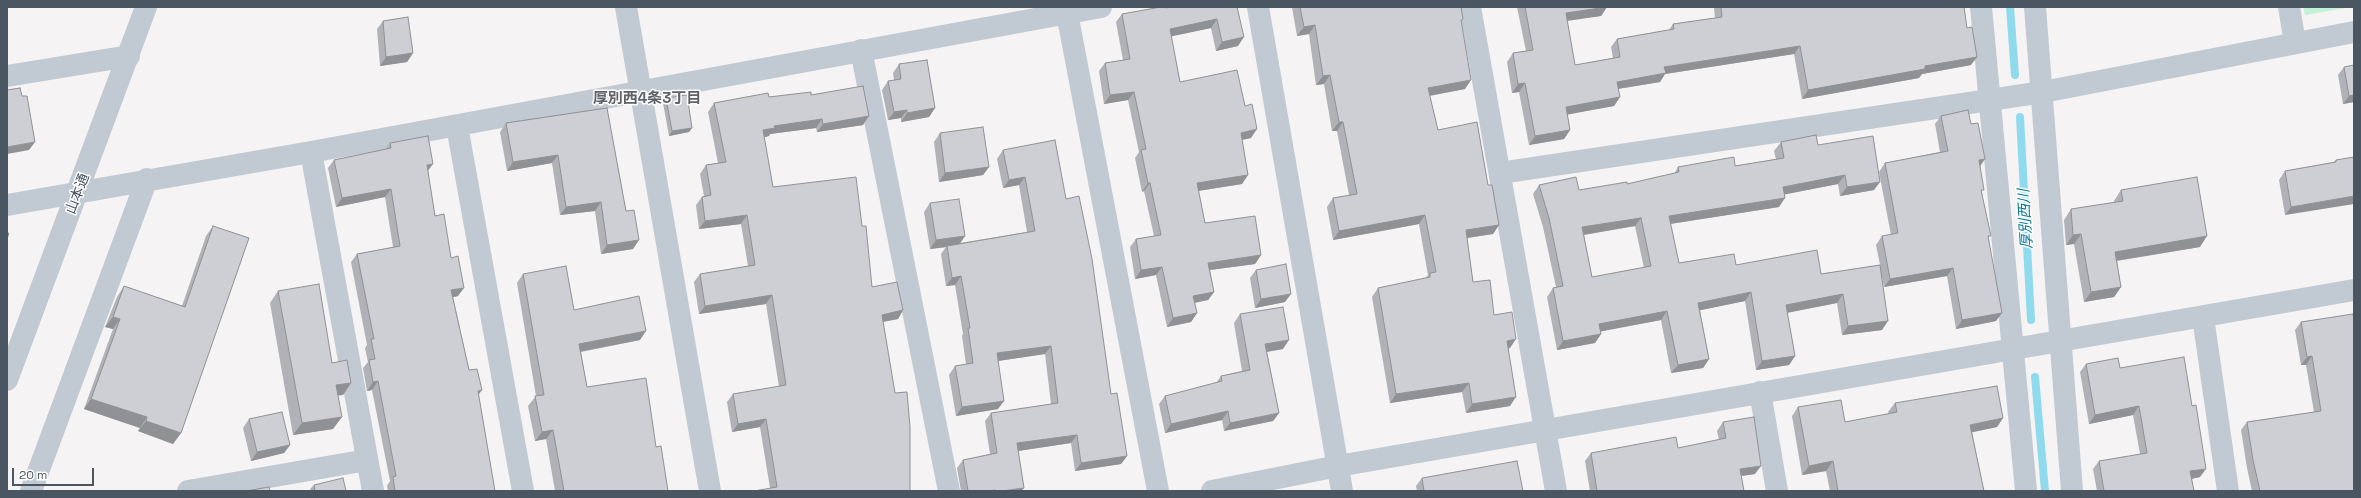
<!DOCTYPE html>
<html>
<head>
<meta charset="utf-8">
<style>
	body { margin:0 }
	#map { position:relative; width:2361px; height:498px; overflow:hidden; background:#f5f3f3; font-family:"Space Grotesk",sans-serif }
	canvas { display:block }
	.frame { position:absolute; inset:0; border:8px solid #4a5661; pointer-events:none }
	.scale { position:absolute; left:12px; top:468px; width:82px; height:18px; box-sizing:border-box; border:2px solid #4a5661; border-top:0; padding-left:5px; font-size:12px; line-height:14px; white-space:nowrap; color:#4a5661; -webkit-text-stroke:3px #fff; paint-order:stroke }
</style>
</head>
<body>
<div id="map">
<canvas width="2361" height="498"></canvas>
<div class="frame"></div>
<div class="scale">20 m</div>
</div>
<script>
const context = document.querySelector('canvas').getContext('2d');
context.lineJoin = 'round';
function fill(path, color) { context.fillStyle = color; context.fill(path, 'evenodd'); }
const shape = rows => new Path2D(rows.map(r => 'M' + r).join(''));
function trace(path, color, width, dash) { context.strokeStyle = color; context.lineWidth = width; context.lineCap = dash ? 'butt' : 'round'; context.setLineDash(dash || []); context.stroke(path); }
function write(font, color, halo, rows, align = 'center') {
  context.font = font + ' "Space Grotesk","Noto Sans JP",sans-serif'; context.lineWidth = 3; context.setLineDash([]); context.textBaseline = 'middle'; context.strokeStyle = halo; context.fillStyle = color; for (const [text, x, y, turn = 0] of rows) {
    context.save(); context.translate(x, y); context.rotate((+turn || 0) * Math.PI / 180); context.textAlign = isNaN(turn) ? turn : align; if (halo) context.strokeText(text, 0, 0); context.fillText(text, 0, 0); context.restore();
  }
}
const green = shape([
	[2303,7,2352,7,2305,15]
]);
const stream = shape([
	[2010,7,2015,75],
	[2020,117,2031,320],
	[2035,377,2045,491]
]);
const minor = shape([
	[626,7,710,491],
	[1258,7,1342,491],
	[1470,7,1556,491],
	[1981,7,2026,491],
	[2035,7,2072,491],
	[2289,7,2295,43],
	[1067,13,1158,491],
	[861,50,949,491],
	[7,76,129,56],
	[457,126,523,491],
	[311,152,373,491],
	[1500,173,2043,92,2354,32],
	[7,205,311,152,1101,7],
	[2203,317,2228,491],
	[1760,392,1777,491],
	[31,491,147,179],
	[188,491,367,460],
	[1212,491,1338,466,2354,290]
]);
const tertiary = shape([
	[7,380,146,7]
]);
const wall = shape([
	[1237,7,1238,46,1216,51,1211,28,1171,36,1180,82,1251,138,1242,140,1248,175,1242,184,1198,191,1205,223,1261,255,1255,264,1210,270,1214,292,1208,300,1195,303,1197,313,1191,322,1167,327,1156,275,1135,279,1130,247,1136,239,1154,236,1144,191,1142,192,1135,158,1139,152,1128,100,1104,104,1099,71,1105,63,1123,60,1116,22,1122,14,1166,8],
	[1292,7,1461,7,1465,89,1430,96,1438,130,1488,185,1499,225,1493,234,1467,238,1473,282,1494,315,1510,348,1508,349,1510,406,1466,413,1462,392,1390,403,1372,297,1378,288,1426,278,1428,275,1419,224,1333,240,1327,207,1333,198,1349,195,1337,131,1332,131,1324,84,1316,85,1309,34,1297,36],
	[1517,7,1607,7,1601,16,1567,20,1575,65,1613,58,1611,47,1617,39,1669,30,1673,24,1715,18,1714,7,1964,7,1971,65,1922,74,1919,78,1802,99,1794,54,1665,74,1660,82,1618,89,1620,97,1614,106,1567,114,1570,130,1564,139,1529,145,1519,92,1512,93,1507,62,1513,53,1526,51],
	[383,21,413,53,407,62,380,66,377,29],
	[899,64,935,108,929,117,901,122,901,118,888,120,882,90,888,81,894,80,893,73],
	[2344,67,2354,102,2343,104,2338,75],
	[811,95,863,125,817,132,816,128,770,134,769,136,764,137,773,187,862,226,872,287,903,310,898,319,883,322,910,491,770,488,760,427,732,432,727,402,733,394,779,387,766,304,699,314,694,282,700,274,748,266,741,224,699,229,696,205,702,197,704,196,700,174,706,165,718,163,708,112,714,103,769,97],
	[666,98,692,128,689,132,669,136,663,103],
	[607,108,633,249,601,254,595,211,560,215,552,163,507,171,500,132,506,123],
	[1941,116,1980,165,1982,192,1989,239,1996,321,1956,329,1947,276,1884,287,1882,277,1882,330,1842,335,1837,303,1787,313,1795,356,1789,365,1756,370,1745,301,1700,310,1709,359,1703,368,1671,373,1661,320,1600,331,1601,334,1595,343,1557,350,1547,297,1553,288,1556,287,1543,227,1533,194,1539,185,1579,190,1627,184,1674,174,1678,167,1735,166,1776,159,1774,151,1781,142,1818,145,1874,190,1840,196,1838,184,1785,194,1779,207,1670,224,1679,263,1736,265,1821,274,1880,265,1876,245,1882,236,1891,235,1879,172,1885,163,1940,152,1935,124],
	[1635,226,1644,268,1592,277,1584,235],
	[940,133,989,167,983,175,939,182,934,142],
	[390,143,428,171,435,216,458,296,453,297,469,370,478,395,495,491,388,491,387,486,390,481,372,390,367,391,363,368,368,362,365,348,367,345,351,262,357,254,393,247,385,197,336,207,328,168,334,160,386,149],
	[1003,150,1066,199,1111,394,1127,456,1121,464,1075,471,1071,443,1018,451,1024,488,1021,491,961,491,957,468,963,460,990,454,985,421,991,413,1051,404,1045,354,998,361,998,409,956,416,949,375,955,366,966,364,962,336,963,334,955,285,946,286,941,254,946,247,930,249,924,212,930,203,965,236,960,243,1027,232,1019,185,1003,188,997,159],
	[2354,157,2285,215,2279,180,2285,171,2334,162,2336,160],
	[2121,190,2200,247,2117,261,2121,287,2114,297,2084,302,2074,244,2066,245,2064,220,2071,209,2114,203,2114,201],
	[213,226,181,433,173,444,138,431,140,428,84,409,113,329,105,327,117,297,124,286,182,306,206,236],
	[1256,270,1285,302,1255,308,1250,278],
	[523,274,574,310,640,340,581,352,587,387,656,447,668,491,555,491,546,439,535,441,528,406,536,396,517,283],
	[278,291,332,363,351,383,343,395,338,395,333,429,293,435,270,303],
	[1240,314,1283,349,1267,352,1279,413,1273,421,1224,431,1222,420,1165,433,1159,404,1165,396,1216,383,1221,376,1242,371,1234,323],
	[2353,314,2354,491,2252,491,2247,468,2241,430,2247,422,2314,412,2306,365,2301,365,2295,330,2301,322],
	[2086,364,2120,368,2200,477,2192,479,2194,491,2097,491,2093,469,2099,461,2140,454,2133,415,2089,424,2080,372],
	[1895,403,2003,418,1997,427,1972,432,1984,491,1830,491,1826,471,1802,475,1792,416,1798,407,1845,422,1889,414,1888,412],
	[249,419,290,445,284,453,251,461,243,428],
	[1723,422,1755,474,1741,476,1744,491,1590,491,1585,461,1591,453,1678,448,1719,440,1717,431],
	[1422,478,1523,491,1417,491,1416,486],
	[314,485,346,491,311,491,310,489]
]);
const shadedWall = shape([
	[1607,7,1601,16,1560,22,1566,13],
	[1217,19,1211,28,1164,38,1170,29],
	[1315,25,1309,34,1297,36,1304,27],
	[1244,37,1238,46,1216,51,1222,42],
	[1800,46,1794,54,1665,74,1660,82,1611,90,1617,82,1664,67],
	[413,53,407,62,380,66,386,57],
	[1977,57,1971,65,1922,74,1919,78,1802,99,1808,90,1925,66],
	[1330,75,1324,84,1316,85,1323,76],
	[1471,80,1465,89,1422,97,1428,88],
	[1525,83,1519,92,1512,93,1518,84],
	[1134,92,1128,100,1104,104,1110,95],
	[2354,95,2354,102,2343,104,2349,96],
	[1620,97,1614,106,1560,116,1566,107],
	[935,108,929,117,901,122,907,113],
	[907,110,901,118,888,120,894,112],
	[869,116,863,125,817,132,823,124],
	[822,119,816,128,770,134,769,136,757,139,763,130,774,126],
	[1339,122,1343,122,1337,131,1332,131],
	[692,128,689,132,669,136,672,131],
	[1257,129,1251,138,1235,141,1241,133],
	[1570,130,1564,139,1529,145,1535,136],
	[35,142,29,150,7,154,7,147],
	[558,155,552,163,507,171,513,162],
	[1985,159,1979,168,1979,160],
	[433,164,427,172,427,165],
	[989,167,983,175,939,182,945,173],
	[1248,175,1242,184,1191,192,1197,183],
	[1845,175,1838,184,1777,196,1783,187],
	[1025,177,1019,185,1003,188,1009,180],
	[1880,182,1874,190,1840,196,1847,187],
	[1148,183,1150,183,1144,191,1142,192],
	[391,189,385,197,336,207,342,198],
	[2354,196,2354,204,2285,215,2291,207],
	[1785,198,1779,207,1663,225,1669,216],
	[601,202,595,211,560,215,566,207],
	[747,215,741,224,699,229,705,221],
	[1425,215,1419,224,1333,240,1339,231],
	[1641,218,1635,226,1576,236,1582,227],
	[1499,225,1493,234,1460,239,1466,230],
	[2081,234,2074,244,2066,245,2073,235],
	[965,236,959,245,947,246,946,247,930,249,936,240],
	[2207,236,2200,247,2108,262,2115,252],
	[639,240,633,249,601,254,607,245],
	[1261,255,1255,264,1202,271,1208,263],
	[1162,267,1156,275,1135,279,1141,270],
	[1953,268,1947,276,1884,287,1890,279],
	[961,276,955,285,946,286,952,278],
	[2121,287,2114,297,2084,302,2091,292],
	[464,288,458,296,445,299,451,290],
	[1214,292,1208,300,1187,304,1193,296],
	[1751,292,1745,301,1692,312,1698,303],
	[1291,294,1285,302,1255,308,1261,299],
	[1843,294,1837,303,1780,314,1786,305],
	[772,295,766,304,699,314,705,306],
	[903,310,898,319,876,323,882,315],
	[1667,311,1661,320,1593,333,1599,324],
	[1197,313,1191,322,1167,327,1173,318],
	[2002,313,1996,321,1956,329,1962,320],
	[113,317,120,319,113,329,105,327],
	[1888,321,1882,330,1842,335,1848,326],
	[646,331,640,340,573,353,579,344],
	[1601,334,1595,343,1557,350,1563,341],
	[1516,339,1510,348,1500,350,1507,341],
	[1289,340,1283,349,1259,353,1265,344],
	[1051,346,1045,354,991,362,997,353],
	[1795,356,1789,365,1756,370,1762,361],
	[2312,356,2306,365,2301,365,2307,357],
	[1709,359,1703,368,1671,373,1678,365],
	[378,381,372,390,367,391,373,382],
	[351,383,343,395,328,397,336,385],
	[1469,383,1462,392,1390,403,1396,394],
	[482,390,476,398,478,391],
	[1516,397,1510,406,1466,413,1472,404],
	[91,399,147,417,140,428,84,409],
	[1004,401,998,409,956,416,962,407],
	[2139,406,2133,415,2089,424,2095,415],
	[1228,411,1222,420,1165,433,1171,424],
	[1279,413,1273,421,1224,431,1230,423],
	[342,417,333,429,293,435,302,423],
	[2003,418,1997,427,1964,434,1970,425],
	[766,419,760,427,732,432,738,424],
	[146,421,181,433,173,444,138,431],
	[553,430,546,439,535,441,542,432],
	[1077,435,1071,443,1011,452,1017,443],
	[290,445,284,453,251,461,257,452],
	[1127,456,1121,464,1075,471,1081,463],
	[1833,461,1826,471,1802,475,1809,466],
	[1761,466,1755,474,1734,477,1740,469],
	[2206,469,2200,477,2184,480,2190,471],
	[1024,488,1021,491,1002,491]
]);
const building = shape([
	[1161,7,1166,7,1166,8,1170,7,1237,7,1244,37,1222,42,1217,19,1170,29,1180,82,1237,70,1245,106,1252,104,1257,129,1241,133,1248,175,1197,183,1205,223,1255,216,1261,255,1208,263,1214,292,1193,296,1197,313,1173,318,1162,267,1141,270,1136,239,1161,235,1150,183,1148,183,1141,150,1146,149,1134,92,1110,95,1105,63,1130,59,1122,14,1161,7],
	[1300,7,1461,7,1463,19,1461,20,1471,80,1428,88,1438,130,1477,122,1488,185,1492,185,1499,225,1466,230,1473,282,1490,280,1494,315,1512,312,1516,339,1507,341,1516,397,1472,404,1469,383,1396,394,1378,288,1430,277,1430,273,1436,272,1425,215,1339,231,1333,198,1357,194,1343,122,1339,122,1330,75,1323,76,1315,25,1304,27,1300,7],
	[1525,7,1607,7,1566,13,1575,65,1620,57,1617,39,1674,29,1673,24,1722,17,1721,7,1964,7,1967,28,1972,27,1977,57,1925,66,1925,69,1808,90,1800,46,1664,67,1666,73,1617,82,1620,97,1566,107,1570,130,1535,136,1525,83,1518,84,1513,53,1533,50,1525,7],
	[408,17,413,53,386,57,383,21,408,17],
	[927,60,935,108,907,113,907,110,894,112,888,81,901,79,899,64,927,60],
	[2354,65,2354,95,2349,96,2344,67,2354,65],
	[863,86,869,116,823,124,822,119,774,126,775,128,763,130,773,187,856,177,862,226,866,226,872,287,897,282,903,310,882,315,895,393,907,392,910,427,910,491,754,491,777,487,766,419,738,424,733,394,786,385,772,295,705,306,700,274,755,265,747,215,705,221,702,197,711,195,706,165,726,162,714,103,768,93,769,97,811,92,811,95,863,86],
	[20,88,22,96,27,96,35,142,7,147,7,90,20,88],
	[687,95,692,128,672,131,666,98,687,95],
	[607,108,626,211,634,210,639,240,607,245,601,202,566,207,558,155,513,162,506,123,607,108],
	[1968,110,1971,124,1978,123,1985,159,1979,160,1984,190,1981,190,1991,236,1988,236,2002,313,1962,320,1953,268,1890,279,1882,236,1898,233,1885,163,1948,151,1941,116,1968,110],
	[983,127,989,167,945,173,940,133,983,127],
	[1816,135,1818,145,1873,136,1880,182,1847,187,1845,175,1783,187,1785,198,1669,216,1679,263,1734,254,1736,265,1817,250,1821,274,1880,265,1888,321,1848,326,1843,294,1786,305,1795,356,1762,361,1751,292,1698,303,1709,359,1678,365,1667,311,1599,324,1601,334,1563,341,1553,288,1563,286,1549,218,1539,185,1576,177,1579,190,1627,182,1627,184,1679,172,1678,167,1734,157,1735,166,1784,158,1781,142,1816,135],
	[1641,218,1651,266,1592,277,1582,227,1641,218],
	[428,136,433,164,427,165,435,216,444,214,451,258,458,256,464,288,451,290,469,370,477,369,482,390,478,391,495,491,395,491,393,477,396,476,378,381,373,382,369,360,375,359,371,339,374,339,357,254,400,246,391,189,342,198,334,160,391,148,390,143,428,136],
	[1055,140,1066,199,1079,196,1092,259,1111,394,1117,393,1127,456,1081,463,1077,435,1017,443,1024,488,1002,491,996,491,995,490,989,491,968,491,963,460,997,453,991,413,1058,403,1051,346,997,353,1004,401,962,407,955,366,973,363,968,328,970,328,961,276,952,278,947,246,1035,231,1025,177,1009,180,1003,150,1055,140],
	[2354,157,2354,196,2291,207,2285,171,2336,162,2336,160,2354,157],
	[2197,177,2207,236,2115,252,2121,287,2091,292,2081,234,2073,235,2071,209,2123,201,2121,190,2197,177],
	[959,199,965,236,936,240,930,203,959,199],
	[213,226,249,238,181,433,146,421,147,417,91,399,120,319,113,317,124,286,185,307,213,226],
	[7,233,9,233,7,239,7,233],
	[1286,264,1291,294,1261,299,1256,270,1286,264],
	[566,266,574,310,639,296,646,331,579,344,587,387,646,378,656,447,661,446,668,491,564,491,553,430,542,432,535,396,544,395,523,274,566,266],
	[319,284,332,363,347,360,351,383,336,385,342,417,302,423,278,291,319,284],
	[1283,307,1289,340,1265,344,1279,413,1230,423,1228,411,1171,424,1165,396,1222,381,1221,376,1250,370,1240,314,1283,307],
	[2353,314,2354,321,2354,491,2260,491,2253,460,2247,422,2321,411,2312,356,2307,357,2301,322,2353,314],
	[2184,357,2192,406,2196,405,2206,469,2190,471,2194,491,2104,491,2099,461,2147,453,2139,406,2095,415,2086,364,2118,358,2120,368,2184,357],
	[1997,386,2003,418,1970,425,1984,491,1838,491,1833,461,1809,466,1798,407,1841,400,1845,422,1897,412,1895,403,1997,386],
	[282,412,290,445,257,452,249,419,282,412],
	[1754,417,1761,466,1740,469,1744,491,1597,491,1591,453,1676,437,1678,448,1726,438,1723,422,1754,417],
	[1517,461,1523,491,1424,491,1422,478,1517,461],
	[343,478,346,491,315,491,314,485,343,478],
	[269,487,270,491,246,491,269,487]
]);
const streetNames = [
	["山本通",78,194,-69]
];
const neighbourhoodNames = [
	["厚別西4条3丁目",647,99]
];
const waterNames = [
	["厚別西川",2026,219,-93]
];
fill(green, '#c3f1d5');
trace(stream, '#90daee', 8);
trace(minor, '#c1cad2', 22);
trace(tertiary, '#c1cad2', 22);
fill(wall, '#b0b2b7');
fill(shadedWall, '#909195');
fill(building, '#cdcfd5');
trace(building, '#909195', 1);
write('14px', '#4a5661', '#fff', streetNames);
write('bold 15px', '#5f6368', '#fff', neighbourhoodNames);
write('italic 15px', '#0c7c9b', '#fff', waterNames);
</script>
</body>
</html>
